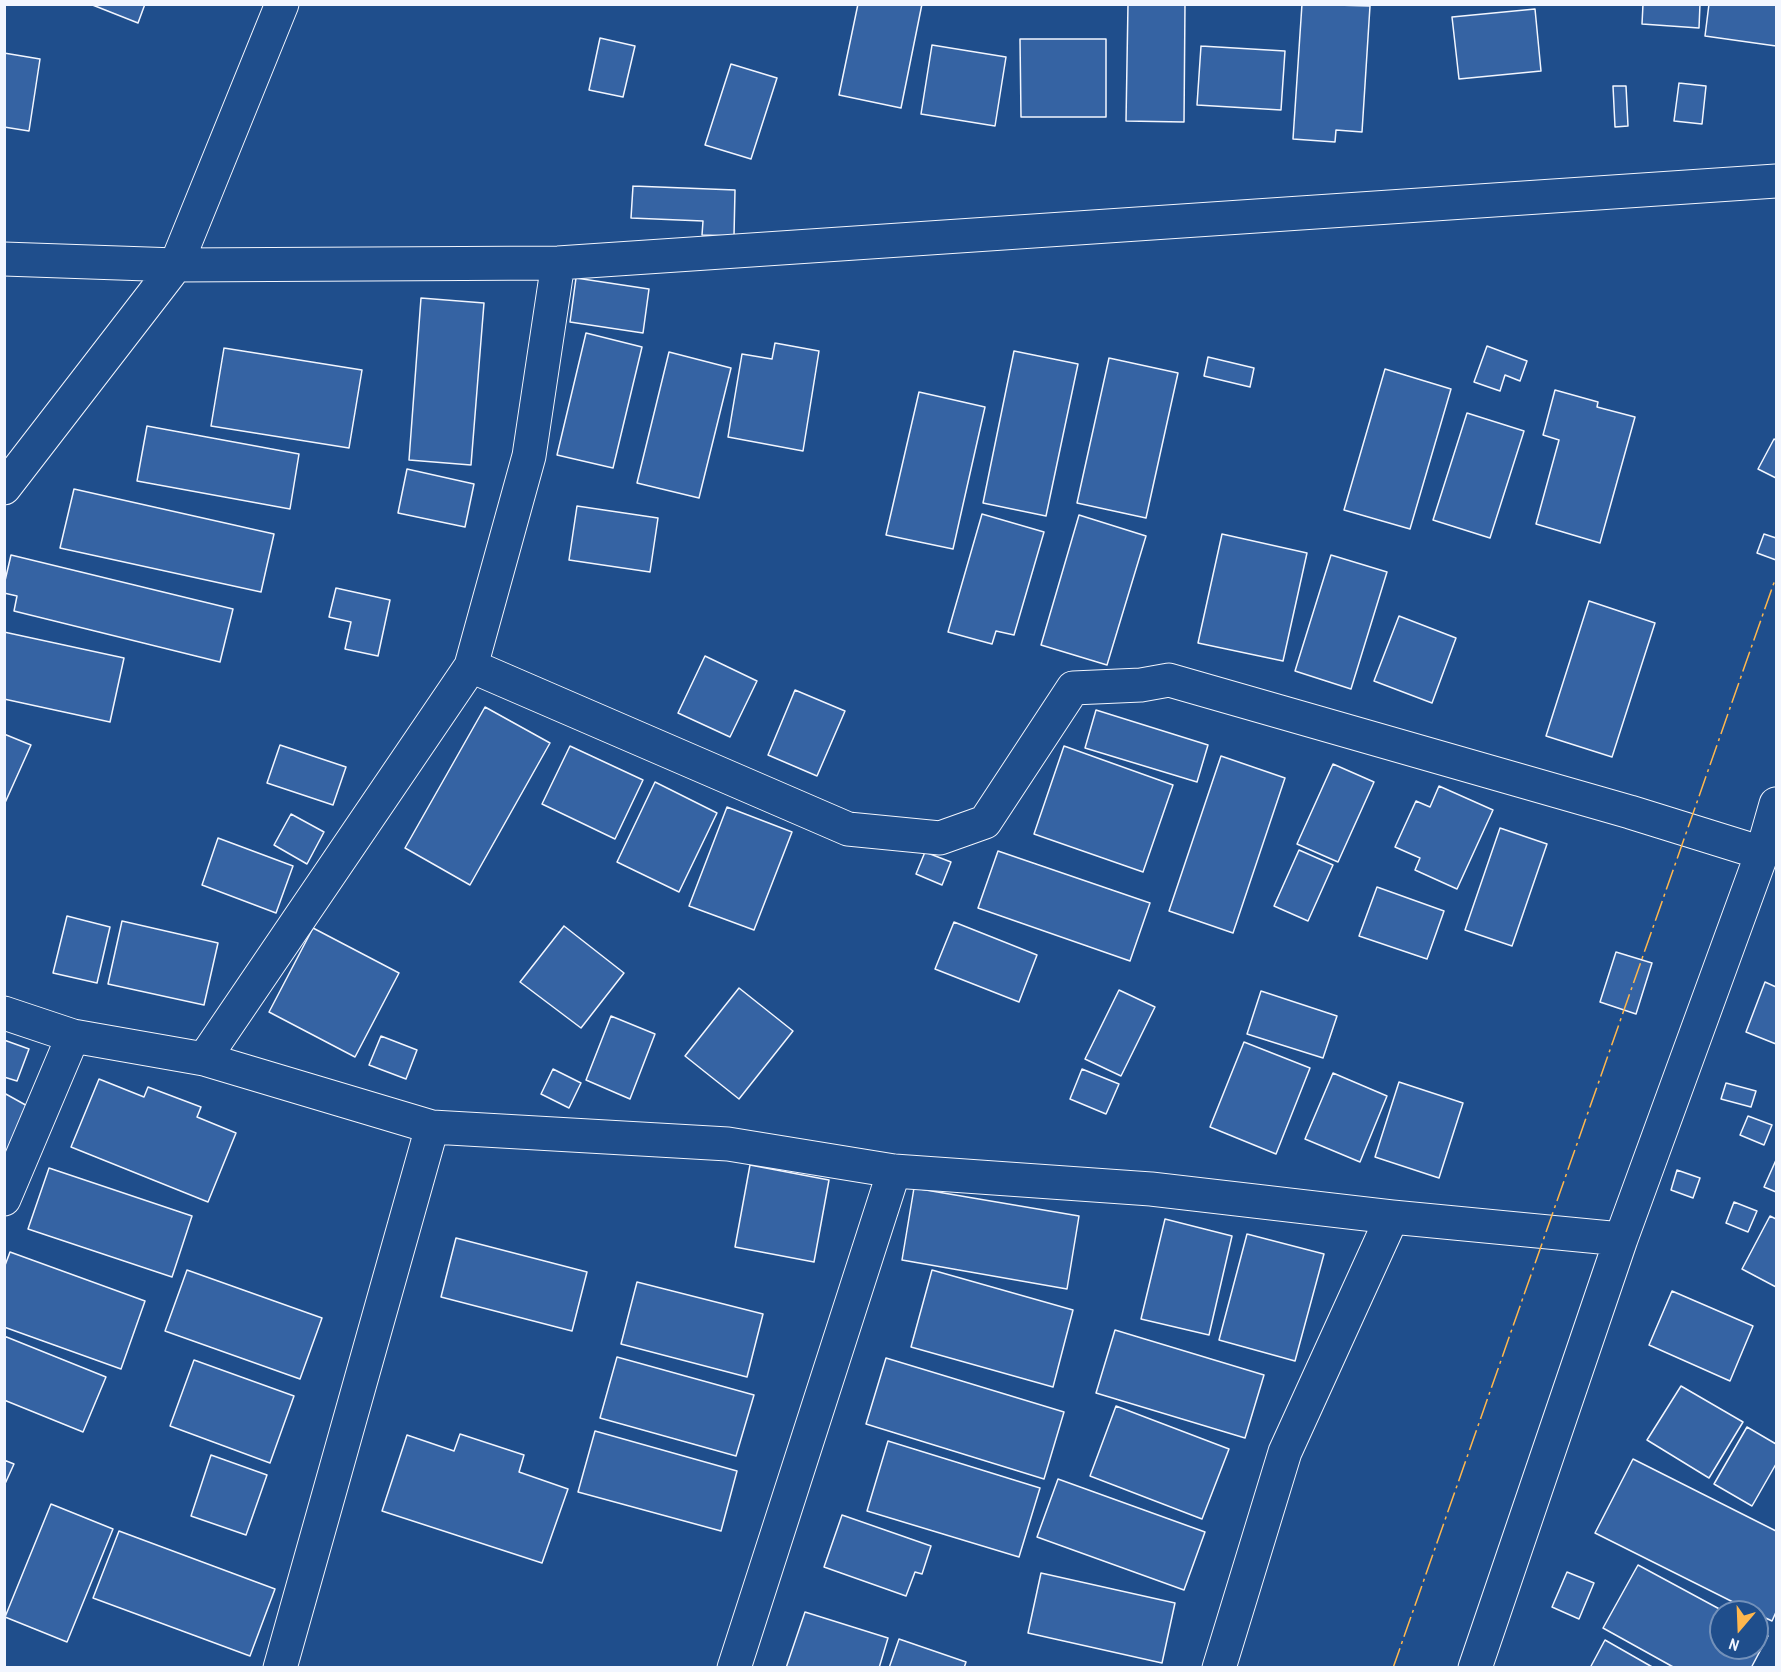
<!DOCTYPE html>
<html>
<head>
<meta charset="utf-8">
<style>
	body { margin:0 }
	#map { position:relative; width:1781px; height:1672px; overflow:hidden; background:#1f4e8c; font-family:"Archivo Narrow",sans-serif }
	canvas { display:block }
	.frame { position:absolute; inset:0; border:6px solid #f2f6ff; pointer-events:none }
	.north { position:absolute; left:1709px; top:1600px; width:60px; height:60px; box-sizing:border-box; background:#1f4e8c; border:2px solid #7391ba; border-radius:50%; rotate:199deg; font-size:16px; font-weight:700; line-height:24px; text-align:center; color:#f2f6ff }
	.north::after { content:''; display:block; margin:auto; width:21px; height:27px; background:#ffb74d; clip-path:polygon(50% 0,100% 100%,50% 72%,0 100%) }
</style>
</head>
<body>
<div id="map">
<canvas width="1781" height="1672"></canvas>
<div class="frame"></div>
<div class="north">N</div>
</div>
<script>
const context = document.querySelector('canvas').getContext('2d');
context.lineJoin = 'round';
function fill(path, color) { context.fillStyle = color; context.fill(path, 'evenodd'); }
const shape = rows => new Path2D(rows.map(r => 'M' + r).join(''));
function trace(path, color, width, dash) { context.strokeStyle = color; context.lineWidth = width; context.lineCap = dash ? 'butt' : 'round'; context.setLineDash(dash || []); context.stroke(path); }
const building = shape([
	[90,4,145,4,138,23,90,4],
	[858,4,922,4,901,108,839,95,858,4],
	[1128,4,1185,4,1184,122,1126,121,1128,4],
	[1302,4,1370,6,1362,132,1336,130,1335,142,1293,139,1302,4],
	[1643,4,1700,4,1699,28,1642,24,1643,4],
	[1709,4,1776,4,1776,46,1705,36,1709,4],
	[1535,9,1541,71,1459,79,1452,17,1535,9],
	[600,38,635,46,623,97,589,90,600,38],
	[1020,39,1106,39,1106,117,1021,117,1020,39],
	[932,45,1006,57,995,126,921,114,932,45],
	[1201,46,1285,51,1281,110,1197,105,1201,46],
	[4,53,40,59,29,131,4,127,4,53],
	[731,64,777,78,751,159,705,145,731,64],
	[1679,83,1706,86,1702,124,1674,121,1679,83],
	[1613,86,1626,86,1628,126,1615,127,1613,86],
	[633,186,735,190,734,236,702,235,703,221,631,218,633,186],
	[576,278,649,289,643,333,570,322,576,278],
	[421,298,484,303,471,465,409,460,421,298],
	[586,333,642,347,613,468,557,455,586,333],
	[775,343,819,351,803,451,728,437,742,354,772,359,775,343],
	[1487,346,1527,361,1520,381,1505,375,1500,391,1474,382,1487,346],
	[224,348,362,370,349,448,211,426,224,348],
	[1014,351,1078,364,1046,516,983,503,1014,351],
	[669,352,731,368,699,498,637,483,669,352],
	[1208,357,1254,368,1250,387,1204,376,1208,357],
	[1109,358,1178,373,1146,518,1077,503,1109,358],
	[1385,369,1451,389,1410,529,1344,510,1385,369],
	[1555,390,1598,402,1597,407,1635,417,1600,543,1536,524,1559,440,1543,435,1555,390],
	[919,392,985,407,953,549,886,535,919,392],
	[1467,413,1524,431,1490,538,1433,520,1467,413],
	[147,426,299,454,290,509,137,481,147,426],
	[1774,439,1776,440,1776,478,1758,469,1774,439],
	[407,469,474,484,465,527,398,513,407,469],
	[74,489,274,534,261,592,60,548,74,489],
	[577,506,658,518,650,572,569,560,577,506],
	[982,514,1044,532,1014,635,996,631,992,644,948,632,982,514],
	[1079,515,1146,536,1107,665,1041,645,1079,515],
	[1222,534,1307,553,1283,661,1198,643,1222,534],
	[1764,534,1776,538,1776,560,1757,553,1764,534],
	[11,555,233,609,220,662,14,611,17,596,4,593,4,585,11,555],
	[1331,555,1387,572,1351,689,1295,671,1331,555],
	[336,588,390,600,378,656,345,649,351,622,329,617,336,588],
	[1589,601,1655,623,1612,757,1546,736,1589,601],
	[1399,616,1456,638,1432,703,1374,681,1399,616],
	[4,632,124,658,110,722,4,699,4,632],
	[705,656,757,681,730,737,678,713,705,656],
	[795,690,845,711,817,776,768,755,795,690],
	[485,707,550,743,470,885,405,848,485,707],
	[1096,710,1208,745,1197,782,1085,748,1096,710],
	[4,734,31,745,4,805,4,734],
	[280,745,346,767,333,805,267,783,280,745],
	[570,746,643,780,615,839,542,804,570,746],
	[1064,746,1173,785,1143,872,1034,834,1064,746],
	[1221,756,1285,778,1233,933,1169,911,1221,756],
	[1333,764,1374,782,1338,862,1297,844,1333,764],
	[655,782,717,813,679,892,617,862,655,782],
	[1439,786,1493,810,1457,889,1415,870,1420,858,1395,847,1416,801,1430,807,1439,786],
	[727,807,792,832,754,930,689,906,727,807],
	[291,814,324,832,307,864,274,845,291,814],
	[1500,828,1547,844,1512,946,1465,930,1500,828],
	[218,838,293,866,276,913,202,885,218,838],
	[1299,850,1333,865,1308,921,1274,906,1299,850],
	[998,851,1150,903,1130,961,978,908,998,851],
	[925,852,951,862,942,885,916,874,925,852],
	[1377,887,1444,911,1427,959,1359,936,1377,887],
	[67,916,110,927,97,983,53,973,67,916],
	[122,921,218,943,204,1005,108,984,122,921],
	[954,922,1037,955,1019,1002,935,969,954,922],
	[564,926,624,973,581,1028,520,982,564,926],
	[313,928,399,973,355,1057,269,1012,313,928],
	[1616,952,1652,963,1636,1014,1600,1002,1616,952],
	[1765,982,1776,987,1776,1044,1746,1032,1765,982],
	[739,988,793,1031,739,1099,685,1056,739,988],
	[1119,990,1155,1007,1121,1076,1085,1059,1119,990],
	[1261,991,1337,1016,1323,1058,1247,1034,1261,991],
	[611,1016,655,1034,630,1099,586,1080,611,1016],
	[381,1036,417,1050,406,1079,369,1065,381,1036],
	[4,1040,29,1049,17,1081,4,1077,4,1040],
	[1244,1042,1310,1068,1276,1154,1210,1127,1244,1042],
	[553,1069,581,1083,569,1108,541,1094,553,1069],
	[1082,1069,1119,1084,1106,1114,1070,1099,1082,1069],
	[1333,1073,1387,1096,1360,1162,1305,1139,1333,1073],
	[99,1079,144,1097,148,1087,201,1107,197,1117,236,1133,208,1202,71,1147,99,1079],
	[1399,1082,1463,1103,1439,1178,1375,1157,1399,1082],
	[1726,1083,1756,1091,1751,1107,1721,1099,1726,1083],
	[4,1093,31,1108,4,1155,4,1093],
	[1748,1116,1772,1125,1764,1145,1740,1135,1748,1116],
	[1776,1160,1776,1192,1764,1187,1776,1160],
	[750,1165,829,1180,814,1262,735,1247,750,1165],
	[49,1168,192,1216,172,1277,28,1229,49,1168],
	[1677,1170,1700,1178,1693,1198,1671,1190,1677,1170],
	[914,1188,1079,1216,1067,1289,902,1260,914,1188],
	[1734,1202,1757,1211,1748,1232,1726,1223,1734,1202],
	[1770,1216,1776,1219,1776,1287,1742,1269,1770,1216],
	[1165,1219,1232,1236,1209,1335,1141,1319,1165,1219],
	[1247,1234,1324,1254,1295,1361,1219,1340,1247,1234],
	[456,1238,587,1272,572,1331,441,1297,456,1238],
	[10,1252,145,1301,121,1369,4,1327,4,1268,10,1252],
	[187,1270,322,1318,300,1379,165,1331,187,1270],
	[932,1270,1073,1310,1053,1387,911,1347,932,1270],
	[637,1282,763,1314,747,1377,621,1344,637,1282],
	[1672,1291,1753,1326,1730,1381,1649,1345,1672,1291],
	[1115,1330,1264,1375,1245,1438,1096,1393,1115,1330],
	[4,1336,106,1377,83,1432,4,1400,4,1336],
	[617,1357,754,1395,736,1456,600,1418,617,1357],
	[886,1358,1064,1412,1044,1479,866,1424,886,1358],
	[194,1360,294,1396,270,1463,170,1426,194,1360],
	[1681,1386,1743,1422,1709,1478,1647,1440,1681,1386],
	[1116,1406,1229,1449,1202,1519,1090,1476,1116,1406],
	[1747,1427,1776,1444,1776,1464,1752,1506,1714,1484,1747,1427],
	[595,1431,737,1471,721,1531,578,1492,595,1431],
	[460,1434,524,1455,519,1472,568,1489,542,1563,382,1511,407,1435,454,1451,460,1434],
	[888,1441,1040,1488,1019,1557,867,1511,888,1441],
	[211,1455,267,1475,246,1535,191,1516,211,1455],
	[1633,1459,1776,1531,1776,1612,1772,1621,1757,1614,1757,1612,1753,1612,1595,1533,1633,1459],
	[4,1460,14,1464,4,1486,4,1460],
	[1058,1479,1205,1532,1184,1590,1037,1537,1058,1479],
	[51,1504,113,1529,67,1642,5,1617,51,1504],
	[842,1515,931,1546,922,1574,915,1572,906,1596,824,1567,842,1515],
	[119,1531,275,1589,250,1656,93,1598,119,1531],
	[1638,1565,1725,1612,1721,1612,1721,1648,1757,1648,1757,1630,1768,1636,1751,1668,1675,1668,1603,1628,1638,1565],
	[1567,1572,1594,1583,1579,1619,1552,1607,1567,1572],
	[1041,1573,1175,1603,1162,1663,1028,1633,1041,1573],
	[805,1612,888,1638,879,1668,786,1668,805,1612],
	[899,1639,966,1662,964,1668,889,1668,899,1639],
	[1605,1640,1654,1668,1590,1668,1605,1640]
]);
const street = shape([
	[4,259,176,265,558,263,1776,181],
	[4,488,176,265,282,4],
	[471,666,848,829,940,838,985,822,1073,688,1141,685,1169,680,1630,812,1762,853],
	[4,1013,73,1036,204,1059,432,1127,728,1144,894,1171,1151,1189,1392,1217,1621,1239],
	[204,1059,471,666,529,456,558,263],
	[4,1199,73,1036],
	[280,1668,432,1127],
	[734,1668,894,1171],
	[1219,1668,1285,1452,1392,1217],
	[1475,1668,1621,1239,1762,853,1776,804]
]);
const power = shape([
	[1393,1668,1776,577]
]);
fill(building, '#3563a3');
trace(building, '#f2f6ff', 1.5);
trace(street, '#f2f6ff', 35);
trace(street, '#1f4e8c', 33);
trace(power, '#ffb74d', 1.5, [21, 4.5, 3, 4.5]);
</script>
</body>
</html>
